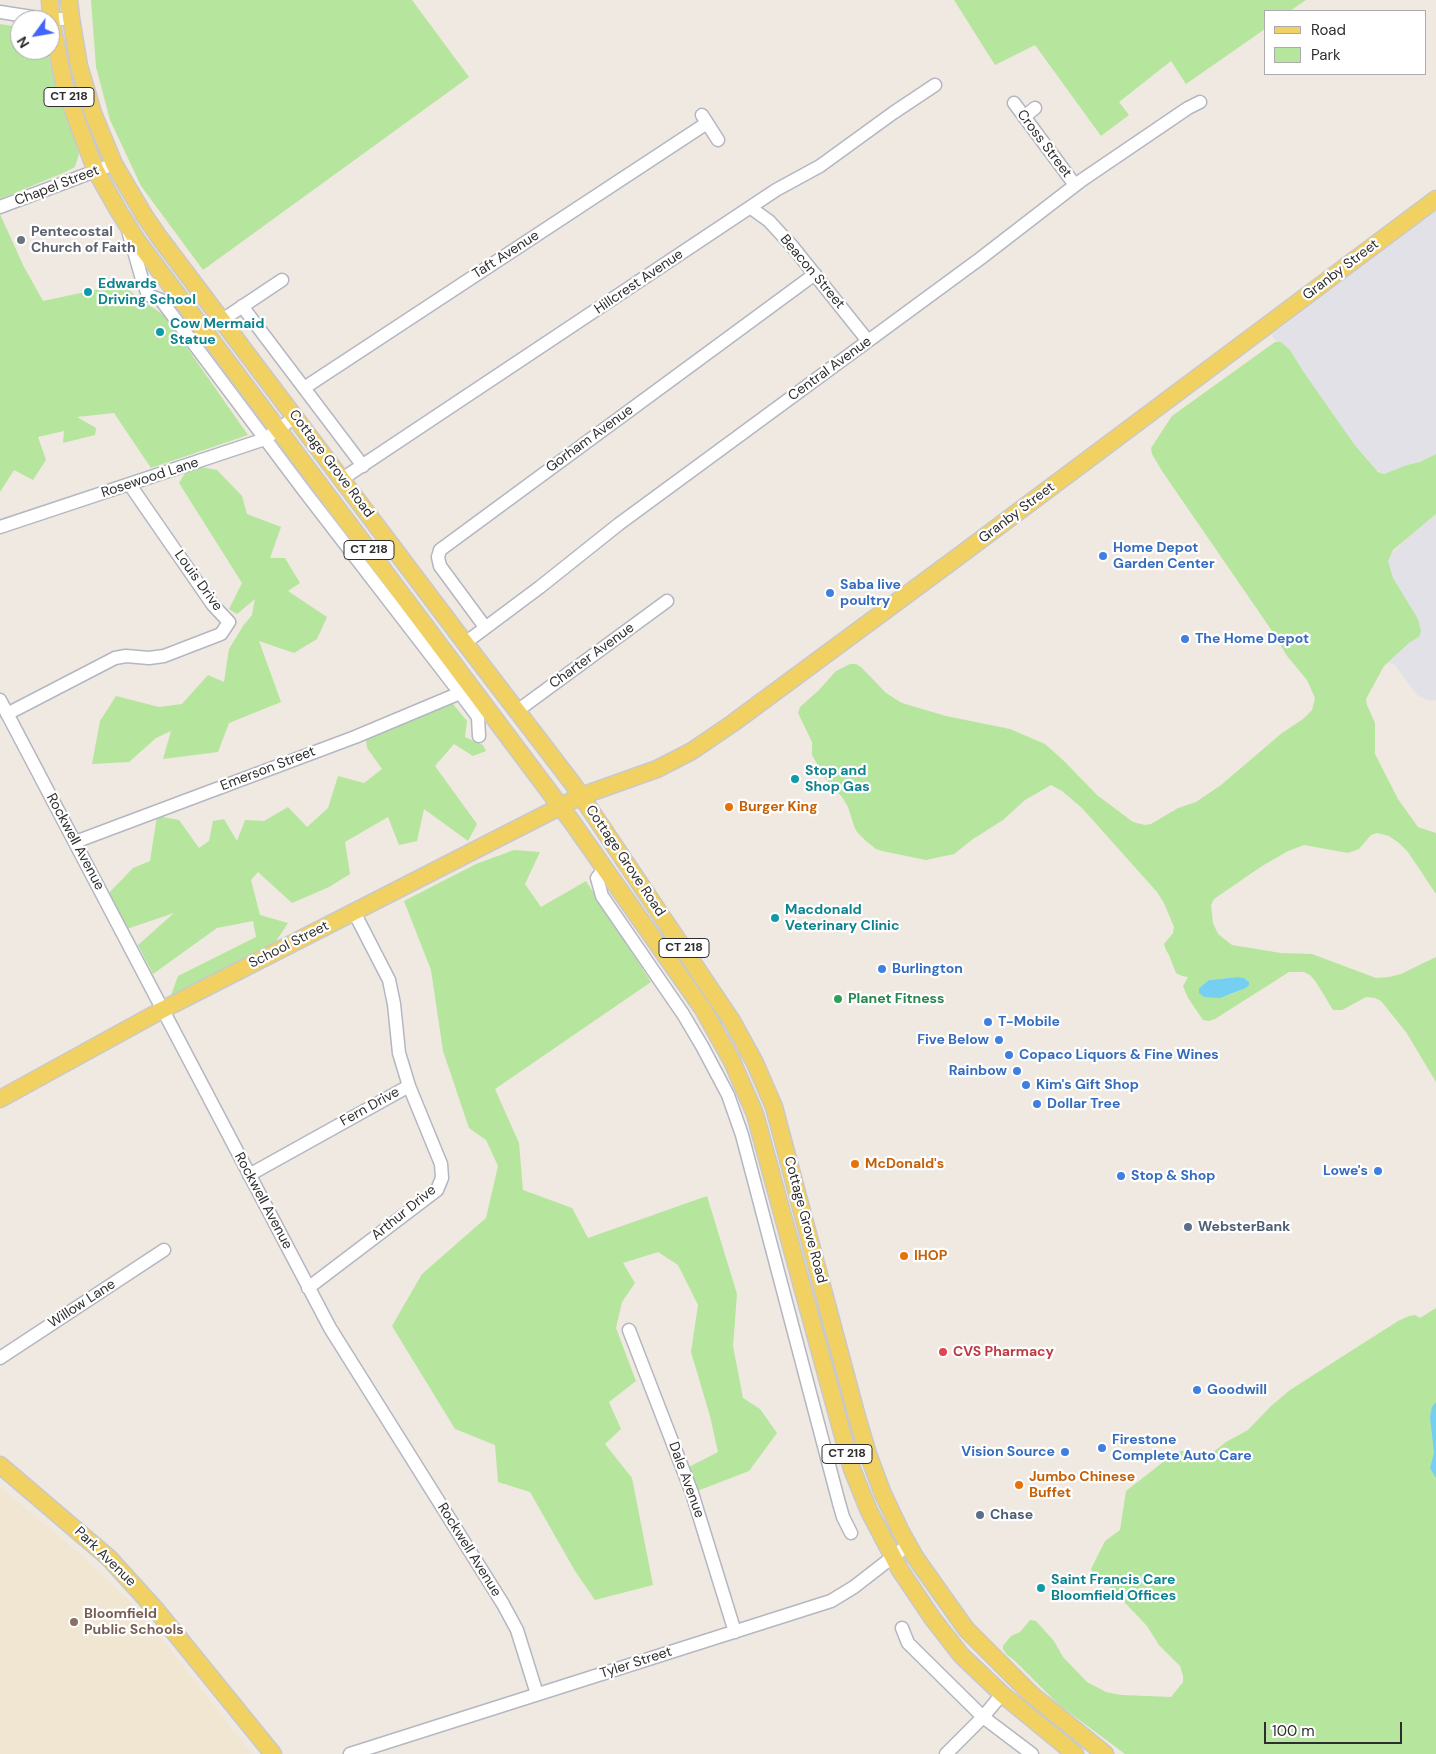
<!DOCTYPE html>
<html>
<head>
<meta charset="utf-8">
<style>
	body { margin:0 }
	#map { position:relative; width:1436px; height:1754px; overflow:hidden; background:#efe9e1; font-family:"DM Sans",sans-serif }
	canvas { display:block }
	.legend { position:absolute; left:1264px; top:10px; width:162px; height:65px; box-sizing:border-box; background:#fff; border:1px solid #ababab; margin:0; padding:6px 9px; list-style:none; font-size:15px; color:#2e2e2e }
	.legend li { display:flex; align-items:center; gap:10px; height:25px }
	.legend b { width:25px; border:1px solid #ababab }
	.north { position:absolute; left:10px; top:10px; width:50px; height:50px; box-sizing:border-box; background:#fff; border:1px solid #ababab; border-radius:50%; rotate:238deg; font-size:14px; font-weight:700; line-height:20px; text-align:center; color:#2e2e2e }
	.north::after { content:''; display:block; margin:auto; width:18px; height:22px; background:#4264fb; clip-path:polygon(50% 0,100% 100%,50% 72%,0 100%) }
	.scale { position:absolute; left:1264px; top:1722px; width:138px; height:22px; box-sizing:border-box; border:2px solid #2e2e2e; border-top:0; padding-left:6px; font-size:15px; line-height:18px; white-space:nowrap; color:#2e2e2e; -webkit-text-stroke:4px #fff; paint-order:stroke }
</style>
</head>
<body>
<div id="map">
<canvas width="1436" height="1754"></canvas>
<ul class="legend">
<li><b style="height:6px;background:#f2d163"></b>Road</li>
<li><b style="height:14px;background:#b6e59e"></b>Park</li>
</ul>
<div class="north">N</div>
<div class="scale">100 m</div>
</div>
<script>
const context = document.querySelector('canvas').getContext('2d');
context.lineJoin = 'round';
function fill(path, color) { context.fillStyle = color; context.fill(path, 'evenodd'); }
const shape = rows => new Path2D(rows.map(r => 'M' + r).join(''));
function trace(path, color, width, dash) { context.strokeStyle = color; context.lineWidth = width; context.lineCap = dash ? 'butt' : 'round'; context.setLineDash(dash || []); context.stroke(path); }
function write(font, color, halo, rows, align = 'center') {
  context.font = font + ' "DM Sans",sans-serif'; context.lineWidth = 4.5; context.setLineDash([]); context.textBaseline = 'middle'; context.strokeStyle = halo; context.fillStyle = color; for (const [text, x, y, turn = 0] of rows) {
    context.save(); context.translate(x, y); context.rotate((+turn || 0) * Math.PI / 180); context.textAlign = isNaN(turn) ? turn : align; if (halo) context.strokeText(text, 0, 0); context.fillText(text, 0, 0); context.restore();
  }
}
const industrial = shape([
	[1436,210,1436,454,1420,462,1407,465,1384,474,1373,468,1367,458,1354,444,1303,371,1290,350,1281,342,1277,342,1271,335],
	[1436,514,1436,700,1434,701,1428,700,1417,695,1395,665,1390,663,1384,666,1409,643,1419,637,1405,599,1393,578,1388,561,1390,555,1412,534]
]);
const education = shape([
	[0,1487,79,1553,144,1615,153,1628,252,1754,0,1754]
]);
const green = shape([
	[91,0,412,0,469,77,203,270,141,186,110,120,96,67],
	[954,0,1306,0,1290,11,1265,11,1265,29,1186,84,1171,61,1119,102,1129,115,1101,136,1035,45,995,65],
	[0,24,20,27,20,50,47,50,59,97,72,129,79,154,75,167,63,173,0,199],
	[0,214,23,265,43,301,123,284,138,298,164,315,248,435,151,468,114,413,77,417,96,428,95,435,63,443,64,431,38,437,46,460,33,480,14,470,0,492],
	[1275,342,1281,342,1290,350,1303,371,1354,444,1378,472,1384,474,1407,465,1420,462,1436,454,1436,514,1393,550,1388,561,1393,578,1418,619,1421,631,1419,637,1409,643,1384,666,1366,699,1367,705,1375,723,1375,754,1398,799,1418,827,1436,833,1436,894,1408,852,1399,843,1389,836,1377,833,1371,835,1359,849,1348,853,1304,845,1288,851,1262,866,1214,899,1211,905,1213,923,1218,934,1232,945,1281,953,1312,954,1376,978,1389,977,1401,974,1436,957,1436,1082,1406,1032,1381,1001,1375,998,1366,997,1342,1010,1333,1010,1316,982,1310,975,1304,972,1289,972,1215,1019,1209,1021,1203,1020,1188,998,1183,986,1188,977,1182,976,1176,973,1169,955,1166,950,1164,944,1173,933,1174,927,1164,903,1157,892,1082,808,1062,791,1051,785,1025,800,1003,820,973,839,954,854,926,860,882,851,876,849,866,841,857,832,854,826,848,807,842,797,825,778,812,755,812,742,798,713,800,707,819,690,836,671,850,664,856,664,861,667,886,693,902,703,946,716,1010,729,1045,744,1063,760,1097,795,1133,822,1145,825,1151,824,1178,808,1196,802,1221,785,1282,733,1303,719,1312,710,1315,698,1307,680,1287,656,1270,628,1162,471,1152,454,1151,448,1172,416],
	[1238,977,1244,978,1249,982,1246,988,1226,996,1199,988,1209,980],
	[190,465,217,470,242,496,247,514,281,527,270,558,285,558,300,583,288,591,327,617,317,639,294,653,259,641,281,702,229,723,218,752,163,759,171,731,156,738,129,762,92,764,100,721,116,696,159,707,182,704,208,675,224,682,229,649,243,626,252,615,255,599,237,614,229,609,242,583,179,483],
	[448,698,467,721,465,737,483,745,486,751,473,756,454,744,435,766,477,824,468,841,424,809,417,841,399,845,388,817,345,842,350,874,329,887,292,903,258,872,251,880,260,915,288,923,265,958,168,1003,178,976,256,937,253,921,217,928,153,974,138,945,174,913,121,931,104,898,133,868,150,861,157,816,179,820,199,848,209,841,213,821,224,819,237,841,245,820,264,821,288,807,307,827,328,808,338,776,364,783,382,769,367,748,365,733],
	[514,850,540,852,525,884,541,907,586,881,651,982,495,1089,519,1143,523,1190,572,1208,588,1238,707,1196,737,1294,733,1346,743,1398,760,1409,777,1433,749,1471,692,1493,683,1470,718,1452,710,1416,691,1352,698,1305,678,1265,658,1252,623,1263,635,1283,622,1302,616,1328,636,1381,609,1402,621,1429,605,1444,632,1478,653,1585,595,1600,575,1571,530,1492,498,1482,495,1445,455,1429,392,1326,422,1274,486,1218,498,1166,486,1140,469,1128,443,1051,431,970,404,901,476,864],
	[1436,1308,1436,1754,1125,1754,1058,1704,1014,1660,1006,1654,1003,1649,1003,1646,1011,1636,1020,1632,1030,1620,1036,1621,1054,1641,1063,1657,1087,1682,1106,1692,1121,1695,1171,1697,1183,1682,1183,1676,1180,1666,1159,1645,1147,1626,1108,1585,1092,1572,1091,1569,1105,1541,1120,1530,1126,1491,1176,1452,1182,1451,1206,1456,1212,1453,1226,1442,1248,1430,1271,1406,1290,1390,1398,1321,1409,1316,1415,1315,1420,1318]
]);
const water = shape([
	[1238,977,1244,978,1249,982,1249,985,1246,988,1220,998,1204,997,1199,993,1199,988,1209,980],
	[1436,1402,1436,1478,1430,1468,1434,1453,1430,1417,1432,1407]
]);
const minor = shape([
	[0,12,51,20,71,18],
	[1014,103,1075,185],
	[702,115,718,140],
	[1024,117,1035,108],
	[0,207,114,164],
	[751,208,769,221,792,246,868,341],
	[129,234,142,279,148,295,161,300,305,492,460,693,478,717,479,736],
	[242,306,363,466],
	[222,320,282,280],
	[304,388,707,123],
	[342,479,776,190,820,166,893,113,935,85],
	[0,527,265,439,295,417],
	[485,627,440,566,438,557,440,550,815,274],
	[465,643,540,587,619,524,981,258,1082,180,1188,108,1200,102],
	[0,700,330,1328,503,1604,517,1630,537,1694],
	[517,711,667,601],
	[7,714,115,658,126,656,149,658,164,656,221,634,229,622,213,605,130,485],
	[75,842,355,737,460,693],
	[604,869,597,878,602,896,683,1014,702,1046,728,1095,742,1135,839,1503,843,1517,851,1533],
	[249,1175,409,1086],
	[308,1288,437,1190,442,1178,441,1164,409,1086,399,1053,394,1004,389,980,354,912],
	[629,1330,692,1493,735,1632],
	[0,1358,164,1250],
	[902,1628,908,1643,983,1717,1032,1754],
	[350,1754,831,1601,854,1587,908,1545],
	[946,1754,983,1717,1002,1694]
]);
const major = shape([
	[50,0,51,20,64,83,78,124,96,171,118,210,138,242,572,822,703,1009,732,1061,755,1114,852,1469,869,1511,900,1570,933,1619,961,1655,1002,1694,1075,1754],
	[69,0,71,18,79,66,93,113,114,164,144,215,159,237,465,643,573,784,732,1021,755,1063,774,1107,857,1417,868,1454,883,1494,901,1532,915,1557,966,1629,1032,1695,1105,1754],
	[0,1099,162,1010,581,796,657,769,692,751,733,723,955,559,1436,199],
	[0,1465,109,1558,157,1611,273,1754]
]);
const markers = [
	[21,240,5,"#6b7280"],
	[88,292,5,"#0f9aa8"],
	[160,332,5,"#0f9aa8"],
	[1103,556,5,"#3f7fe0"],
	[830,593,5,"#3f7fe0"],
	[1185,639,5,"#3f7fe0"],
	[795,779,5,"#0f9aa8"],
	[729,807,5,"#e8710a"],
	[775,918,5,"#0f9aa8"],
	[882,969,5,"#3f7fe0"],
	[838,999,5,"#2e9e5b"],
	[988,1022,5,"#3f7fe0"],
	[999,1040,5,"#3f7fe0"],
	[1009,1055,5,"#3f7fe0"],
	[1017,1071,5,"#3f7fe0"],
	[1026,1085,5,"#3f7fe0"],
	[1037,1104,5,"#3f7fe0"],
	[855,1164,5,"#e8710a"],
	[1378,1171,5,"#3f7fe0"],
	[1121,1176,5,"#3f7fe0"],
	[1188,1227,5,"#5c6f8a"],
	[904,1256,5,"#e8710a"],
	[943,1352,5,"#e0444e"],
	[1197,1390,5,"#3f7fe0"],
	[1102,1448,5,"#3f7fe0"],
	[1065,1452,5,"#3f7fe0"],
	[1019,1485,5,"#e8710a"],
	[980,1515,5,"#5c6f8a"],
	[1041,1588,5,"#0f9aa8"],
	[74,1622,5,"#8d6e63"]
];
const shields = [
	[69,97,50],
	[369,550,50],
	[684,948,50],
	[847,1454,50]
];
const shieldNames = [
	["CT 218",69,97],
	["CT 218",369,550],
	["CT 218",684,948],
	["CT 218",847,1454]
];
const streetNames = [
	["Cross Street",1044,144,53],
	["Chapel Street",57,186,-21],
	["Taft Avenue",506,255,-33],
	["Granby Street",1341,270,-37],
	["Beacon Street",812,272,50],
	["Hillcrest Avenue",639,282,-34],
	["Central Avenue",830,369,-36],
	["Gorham Avenue",590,439,-36],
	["Cottage Grove Road",331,464,53],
	["Rosewood Lane",150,478,-18],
	["Granby Street",1017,513,-37],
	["Louis Drive",198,581,54],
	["Charter Avenue",592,656,-36],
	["Emerson Street",268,769,-21],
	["Rockwell Avenue",75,842,62],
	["Cottage Grove Road",625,861,56],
	["School Street",289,945,-27],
	["Fern Drive",370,1107,-29],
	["Rockwell Avenue",263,1201,62],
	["Arthur Drive",404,1213,-39],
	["Cottage Grove Road",805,1220,75],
	["Willow Lane",82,1304,-33],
	["Dale Avenue",686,1480,70],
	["Rockwell Avenue",469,1550,58],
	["Park Avenue",105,1557,44],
	["Tyler Street",636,1663,-18]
];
const worshipNames = [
	["Pentecostal",31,232],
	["Church of Faith",31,248]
];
const cultureNames = [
	["Edwards",98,284],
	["Driving School",98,300],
	["Cow Mermaid",170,324],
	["Statue",170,340],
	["Stop and",805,771],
	["Shop Gas",805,787],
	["Macdonald",785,910],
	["Veterinary Clinic",785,926],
	["Saint Francis Care",1051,1580],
	["Bloomfield Offices",1051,1596]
];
const shopNames = [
	["Home Depot",1113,548],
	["Garden Center",1113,564],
	["Saba live",840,585],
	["poultry",840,601],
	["The Home Depot",1195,639],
	["Burlington",892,969],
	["T-Mobile",998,1022],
	["Five Below",989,1040,"right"],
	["Copaco Liquors & Fine Wines",1019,1055],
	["Rainbow",1007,1071,"right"],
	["Kim's Gift Shop",1036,1085],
	["Dollar Tree",1047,1104],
	["Lowe's",1368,1171,"right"],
	["Stop & Shop",1131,1176],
	["Goodwill",1207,1390],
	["Firestone",1112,1440],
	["Complete Auto Care",1112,1456],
	["Vision Source",1055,1452,"right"]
];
const foodNames = [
	["Burger King",739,807],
	["McDonald's",865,1164],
	["IHOP",914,1256],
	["Jumbo Chinese",1029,1477],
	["Buffet",1029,1493]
];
const leisureNames = [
	["Planet Fitness",848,999]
];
const serviceNames = [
	["WebsterBank",1198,1227],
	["Chase",990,1515]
];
const healthNames = [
	["CVS Pharmacy",953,1352]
];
const educationNames = [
	["Bloomfield",84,1614],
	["Public Schools",84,1630]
];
fill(industrial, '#e3e1e8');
fill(education, '#f0e6d1');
fill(green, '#b6e59e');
fill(water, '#75cff0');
trace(minor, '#b4b7c1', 15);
trace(major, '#c9c9c9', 19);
trace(minor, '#fff', 12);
trace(major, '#f2d163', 16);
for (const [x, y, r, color] of markers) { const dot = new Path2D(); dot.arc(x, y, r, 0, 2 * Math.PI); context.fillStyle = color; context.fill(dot); trace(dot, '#fff', 2); }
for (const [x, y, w] of shields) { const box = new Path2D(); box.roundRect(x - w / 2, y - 9.5, w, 19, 4); context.fillStyle = '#fff'; context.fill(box); trace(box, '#2e2e2e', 1); }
write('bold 12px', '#2e2e2e', null, shieldNames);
write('14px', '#2e2e2e', '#fff', streetNames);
write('bold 14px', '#5b616d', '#fff', worshipNames, 'left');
write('bold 14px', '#0d838f', '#fff', cultureNames, 'left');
write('bold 14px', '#366cbe', '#fff', shopNames, 'left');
write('bold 14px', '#c56008', '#fff', foodNames, 'left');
write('bold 14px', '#27864d', '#fff', leisureNames, 'left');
write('bold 14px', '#4e5e75', '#fff', serviceNames, 'left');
write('bold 14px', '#be3a42', '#fff', healthNames, 'left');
write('bold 14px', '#785e54', '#fff', educationNames, 'left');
</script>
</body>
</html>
